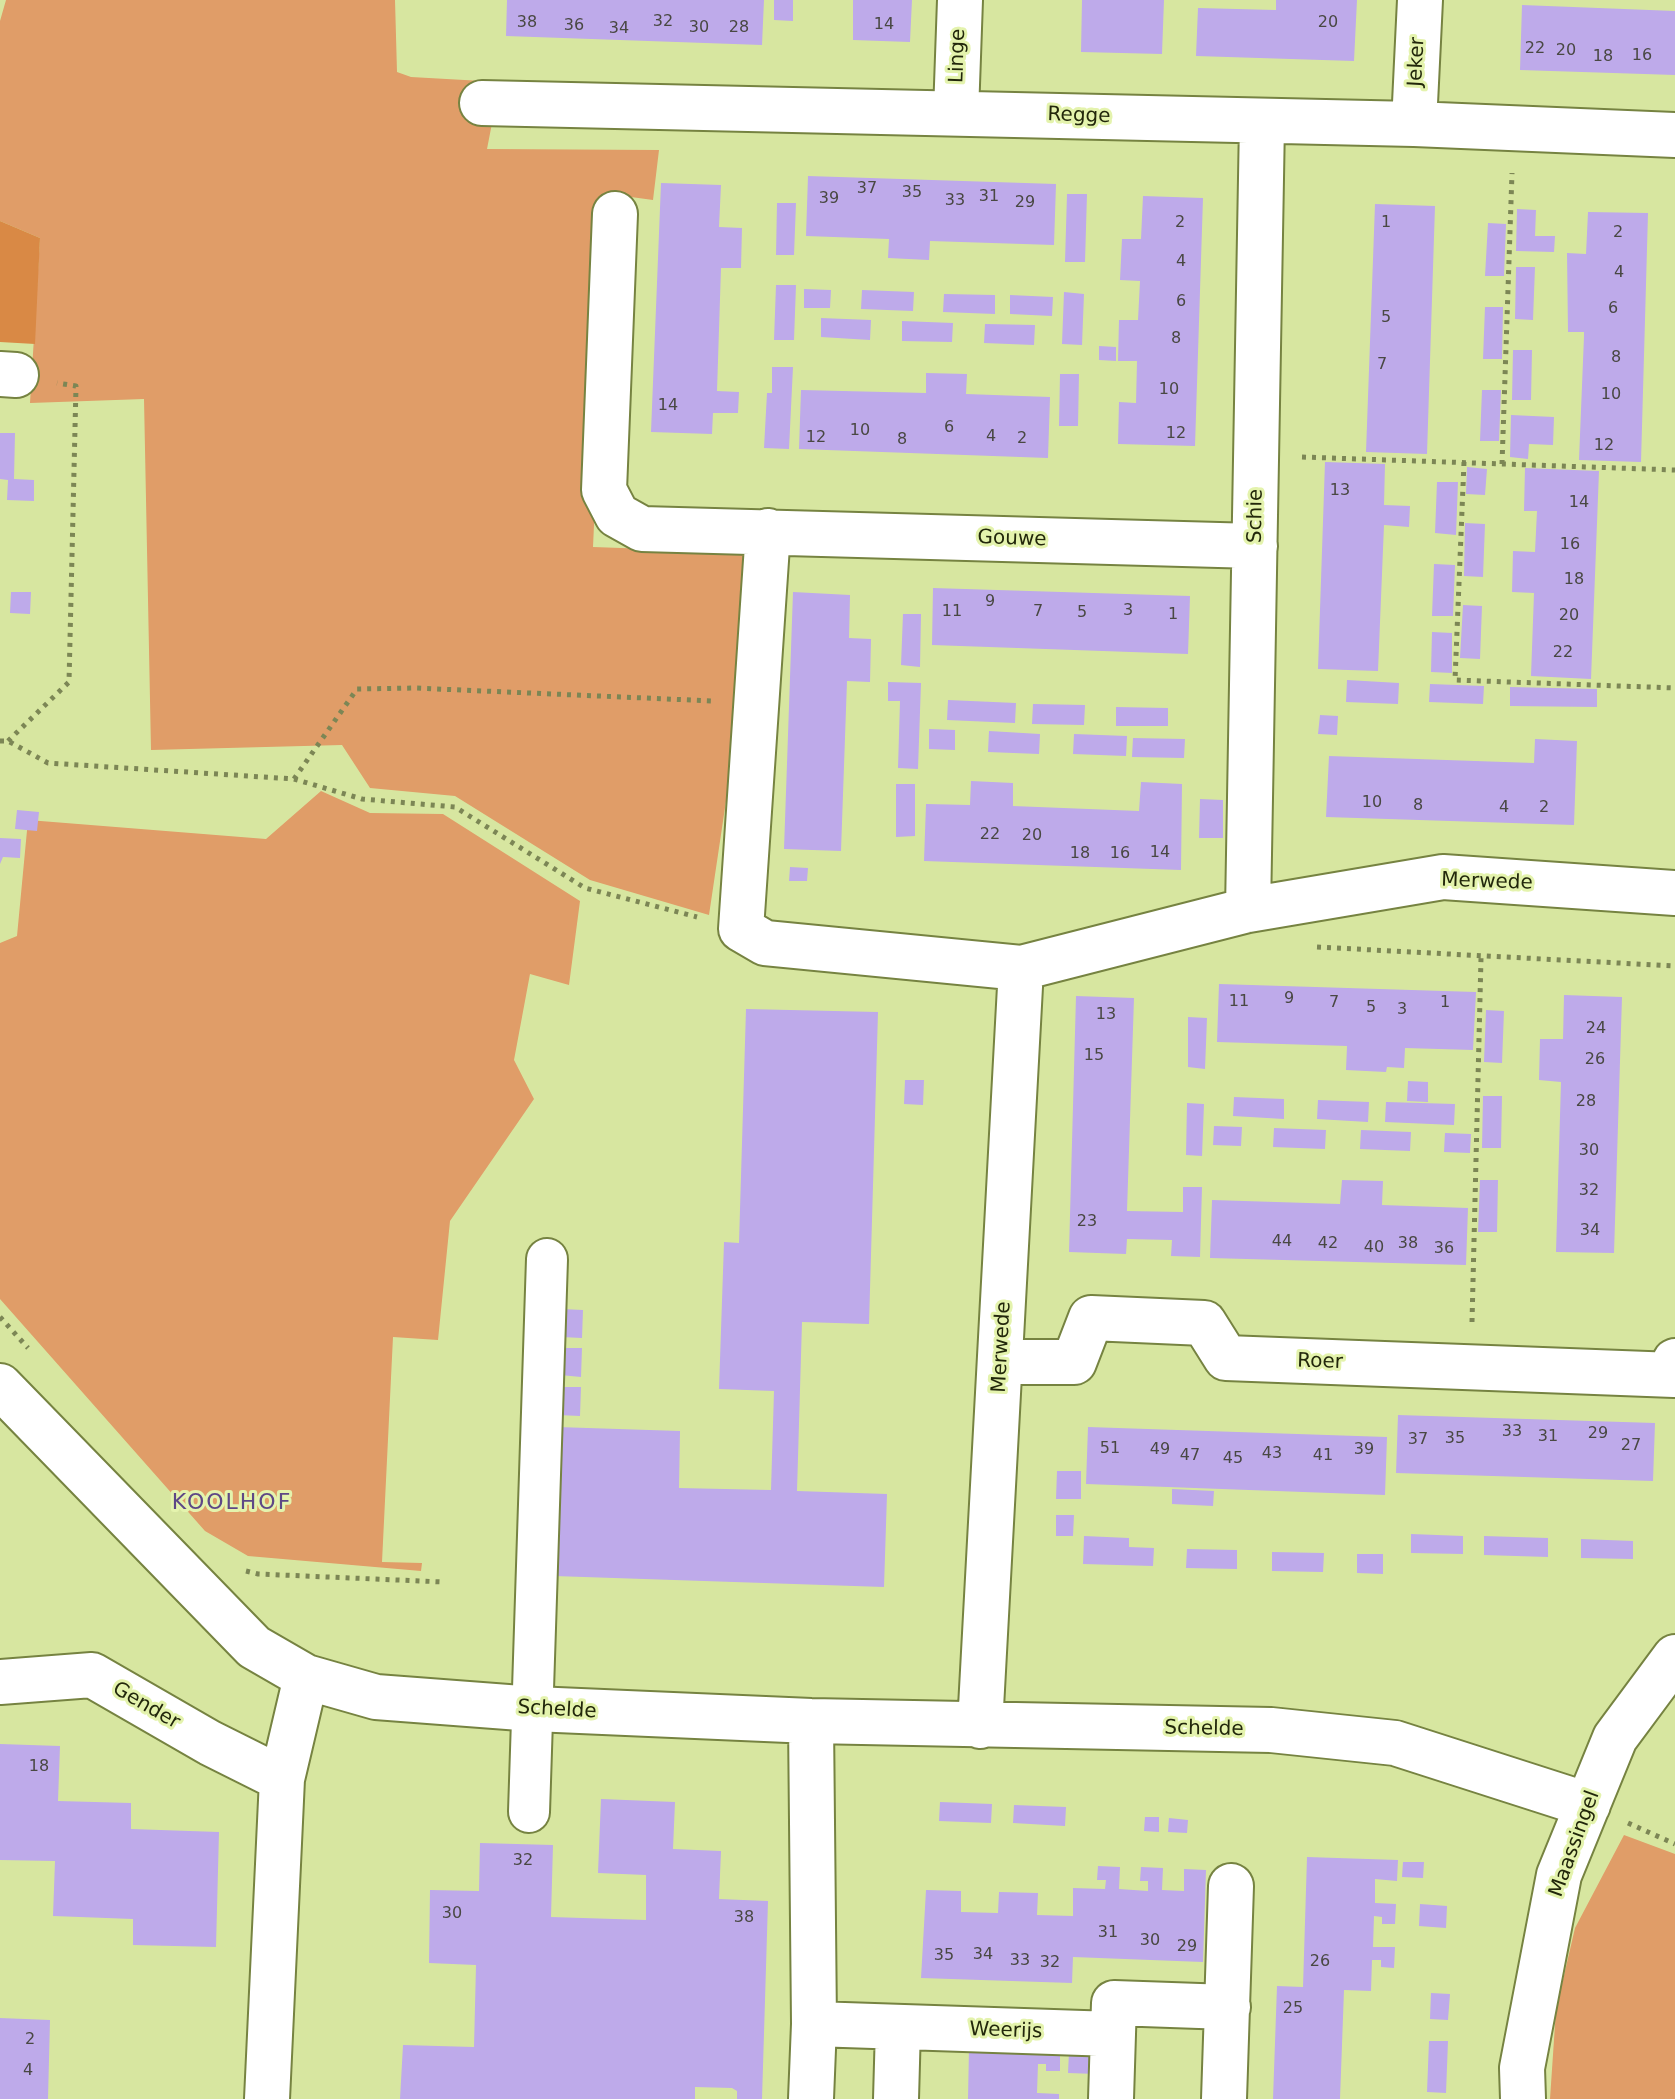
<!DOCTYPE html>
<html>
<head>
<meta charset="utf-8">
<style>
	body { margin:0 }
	canvas { display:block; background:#d7e6a0 }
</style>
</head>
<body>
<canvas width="1675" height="2099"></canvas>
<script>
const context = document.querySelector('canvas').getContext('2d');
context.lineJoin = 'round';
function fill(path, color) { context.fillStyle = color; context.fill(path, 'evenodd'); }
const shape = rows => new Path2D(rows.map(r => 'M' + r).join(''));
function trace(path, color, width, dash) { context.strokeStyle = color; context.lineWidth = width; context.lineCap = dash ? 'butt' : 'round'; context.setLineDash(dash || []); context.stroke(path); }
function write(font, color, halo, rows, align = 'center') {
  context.font = font + ' "DejaVu Sans",sans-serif'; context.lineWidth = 6; context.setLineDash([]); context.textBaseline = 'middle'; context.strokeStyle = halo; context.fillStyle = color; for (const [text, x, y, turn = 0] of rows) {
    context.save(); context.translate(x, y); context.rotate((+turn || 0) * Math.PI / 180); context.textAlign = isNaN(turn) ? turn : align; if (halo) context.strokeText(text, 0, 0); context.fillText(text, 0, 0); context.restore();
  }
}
const green = shape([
	[6,0,395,0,397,72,411,77,500,82,487,149,659,150,653,200,609,194,593,547,763,553,709,915,590,880,455,796,370,788,342,745,151,750,144,399,30,403,40,238,0,221,0,21],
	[321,791,370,813,443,814,580,901,569,985,530,974,514,1060,534,1099,450,1221,438,1340,393,1337,382,1562,422,1563,421,1571,248,1556,205,1531,0,1299,0,943,17,936,28,820,266,839],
	[1624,1835,1675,1854,1675,2099,1550,2099,1556,2010,1575,1928]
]);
const forest = shape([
	[0,221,40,238,35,344,0,342]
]);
const building = shape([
	[507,0,764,0,762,45,506,36],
	[774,0,793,0,793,21,774,20],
	[853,0,912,0,910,42,853,40],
	[1082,0,1164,0,1162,54,1081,52],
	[1276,0,1357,0,1354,61,1196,56,1198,8,1276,10],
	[1522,5,1675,11,1675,75,1520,70],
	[808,176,1056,184,1054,245,930,241,929,260,888,258,889,239,806,236],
	[661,183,721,185,719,227,742,228,741,268,721,268,717,391,739,392,738,413,713,413,712,434,651,432],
	[1067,194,1087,194,1085,262,1065,262],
	[1143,196,1203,198,1195,446,1118,444,1119,402,1136,403,1137,361,1118,361,1119,320,1138,320,1140,281,1120,280,1122,239,1141,239],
	[777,203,796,203,794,255,776,255],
	[1375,204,1435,206,1427,454,1366,452],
	[1517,209,1536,210,1535,236,1555,236,1554,252,1516,251],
	[1588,212,1648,213,1641,462,1579,460,1584,336,1584,332,1568,332,1567,253,1586,254],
	[1488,223,1506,224,1504,276,1485,276],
	[1516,267,1535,267,1533,320,1515,319],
	[776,285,796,285,794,340,774,340],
	[804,289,831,290,830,308,804,308],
	[862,290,914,292,913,311,861,309],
	[1064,292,1084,294,1082,345,1062,344],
	[944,294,995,295,995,314,943,312],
	[1010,295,1053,297,1052,316,1010,314],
	[1485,307,1503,307,1502,359,1483,359],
	[821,318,871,320,870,340,821,337],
	[902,321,953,323,952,342,902,341],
	[985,324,1035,325,1034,345,984,343],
	[1099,346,1116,347,1116,361,1099,360],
	[1513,350,1532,350,1531,400,1512,400],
	[772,367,793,367,789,449,764,448,767,393,772,393],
	[926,373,967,374,966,394,1050,397,1048,458,799,449,801,390,926,393],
	[1060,374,1079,374,1078,426,1059,426],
	[1482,390,1501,390,1499,441,1480,441],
	[1511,415,1554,417,1553,445,1529,444,1528,459,1510,457],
	[0,433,15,433,14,479,34,480,34,501,7,500,8,480,0,479],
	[1325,462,1385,464,1384,505,1410,506,1409,527,1384,525,1378,671,1318,669],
	[1467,467,1487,469,1485,495,1466,494],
	[1525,468,1599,471,1591,679,1531,676,1534,593,1512,592,1513,551,1535,552,1537,511,1524,511],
	[1437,482,1458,482,1456,535,1435,533],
	[1465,523,1485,524,1483,577,1464,576],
	[1434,564,1455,565,1453,616,1432,616],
	[933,588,1190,596,1188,654,932,645],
	[11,592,31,592,30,614,10,613],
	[793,592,850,595,849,638,871,639,870,682,847,681,841,851,784,849],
	[1463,605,1482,606,1480,659,1460,658],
	[903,614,921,614,920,667,901,665],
	[1432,632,1452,633,1452,673,1431,672],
	[1347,680,1399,683,1398,704,1346,702],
	[888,682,921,683,918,769,898,768,900,701,888,701],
	[1430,684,1484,686,1483,704,1429,702],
	[1510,687,1597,689,1597,707,1510,706],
	[948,700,1016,703,1015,723,947,720],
	[1033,704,1085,705,1084,725,1032,724],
	[1116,707,1168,708,1168,726,1116,726],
	[1320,715,1338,716,1337,735,1318,734],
	[929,729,955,730,955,750,929,749],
	[989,731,1040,734,1039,754,988,752],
	[1074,734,1127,736,1126,756,1073,754],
	[1133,738,1185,739,1184,758,1132,757],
	[1535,739,1577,741,1574,825,1326,817,1329,756,1534,763],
	[971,781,1013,783,1013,806,1139,811,1141,782,1182,784,1181,870,924,861,926,804,970,805],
	[896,784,915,784,915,836,896,837],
	[1200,799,1223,800,1223,838,1199,838],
	[17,810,39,812,37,831,15,829],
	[0,838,21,839,20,858,3,857,0,864],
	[790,867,808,868,807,881,789,881],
	[1219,984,1476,992,1473,1050,1405,1048,1404,1068,1387,1067,1386,1072,1346,1070,1347,1046,1217,1042],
	[1564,995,1622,997,1614,1253,1556,1252,1561,1082,1539,1080,1540,1039,1563,1039],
	[1076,996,1134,998,1127,1211,1183,1212,1183,1187,1202,1187,1200,1257,1171,1256,1172,1240,1127,1239,1126,1254,1069,1252],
	[746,1009,878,1012,869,1324,802,1322,797,1491,887,1494,884,1587,554,1576,557,1427,680,1431,679,1488,771,1490,774,1391,719,1389,724,1242,739,1243],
	[1486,1010,1504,1011,1502,1063,1484,1062],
	[1188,1017,1207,1018,1205,1069,1188,1067],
	[905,1080,924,1080,923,1105,904,1104],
	[1408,1081,1428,1082,1428,1102,1407,1101],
	[1483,1096,1502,1096,1501,1148,1482,1148],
	[1234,1097,1284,1099,1284,1119,1233,1116],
	[1318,1100,1369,1102,1368,1122,1317,1119],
	[1386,1102,1455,1104,1454,1125,1385,1122],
	[1187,1103,1204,1104,1202,1156,1186,1155],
	[1214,1126,1242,1127,1241,1146,1213,1145],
	[1274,1128,1326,1130,1325,1149,1273,1147],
	[1361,1130,1411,1132,1410,1151,1360,1149],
	[1445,1133,1471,1134,1470,1153,1444,1152],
	[1342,1180,1383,1181,1382,1205,1468,1208,1466,1265,1210,1258,1212,1200,1340,1204],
	[1480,1180,1498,1180,1497,1232,1478,1232],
	[562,1309,583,1310,582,1338,561,1337],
	[561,1348,582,1348,581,1377,560,1375],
	[560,1387,581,1387,580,1416,558,1415],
	[1398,1415,1655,1423,1653,1481,1396,1473],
	[1088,1427,1387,1437,1385,1495,1086,1484],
	[1057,1471,1081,1471,1081,1499,1056,1499],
	[1172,1489,1214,1491,1213,1506,1172,1504],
	[1056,1515,1074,1515,1073,1536,1056,1536],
	[1411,1534,1463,1536,1463,1554,1411,1553],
	[1084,1536,1129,1538,1129,1547,1154,1548,1153,1566,1083,1564],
	[1484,1536,1548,1538,1548,1557,1484,1555],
	[1581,1539,1633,1541,1633,1559,1581,1558],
	[1187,1549,1237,1550,1237,1569,1186,1568],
	[1272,1552,1324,1553,1323,1572,1272,1571],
	[1357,1554,1383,1554,1383,1574,1357,1573],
	[0,1744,60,1746,58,1801,131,1803,131,1829,219,1832,216,1947,133,1945,133,1919,53,1916,55,1861,0,1860],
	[601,1799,675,1802,673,1849,721,1851,719,1899,768,1901,762,2099,737,2099,737,2091,732,2088,695,2087,695,2099,400,2099,403,2045,474,2047,476,1965,429,1963,430,1890,479,1891,480,1843,553,1845,551,1917,646,1920,646,1875,598,1873],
	[940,1802,992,1804,991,1823,939,1821],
	[1014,1805,1066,1807,1065,1826,1013,1823],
	[1145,1817,1159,1817,1159,1832,1144,1831],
	[1169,1818,1188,1820,1187,1833,1168,1832],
	[1307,1857,1398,1860,1397,1881,1375,1879,1375,1903,1396,1904,1395,1924,1382,1924,1382,1917,1374,1916,1373,1947,1395,1947,1394,1968,1381,1967,1381,1960,1372,1960,1371,1991,1344,1990,1340,2099,1273,2099,1277,1986,1303,1987],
	[1403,1862,1424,1862,1423,1878,1402,1877],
	[1098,1866,1120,1867,1119,1889,1148,1891,1148,1881,1140,1881,1141,1867,1163,1868,1162,1890,1184,1891,1184,1869,1206,1870,1203,1962,1073,1957,1072,1983,921,1978,926,1890,961,1891,961,1912,998,1913,999,1892,1038,1893,1037,1915,1073,1916,1073,1888,1105,1889,1106,1880,1097,1880],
	[1420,1904,1447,1906,1446,1928,1419,1926],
	[1431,1993,1450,1994,1448,2020,1430,2019],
	[0,2018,50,2020,48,2099,0,2099],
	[1429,2041,1448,2041,1446,2093,1427,2092],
	[969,2048,1060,2051,1060,2071,1046,2071,1046,2064,1038,2064,1037,2093,1059,2094,1059,2099,968,2099],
	[1069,2052,1097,2052,1096,2074,1068,2073]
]);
const path = shape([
	[1302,457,1675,470],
	[1464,462,1455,680,1675,688],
	[1502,464,1512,173],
	[0,741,8,741,48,763,294,779,362,799,455,807,585,888,697,917],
	[8,741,69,682,76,386,57,383],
	[294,779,357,689,415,688,713,701],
	[1317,947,1675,966],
	[0,1317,28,1348],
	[1472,1322,1481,958],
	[246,1571,258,1574,444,1582],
	[1628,1823,1675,1844]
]);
const pedestrian = shape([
	[529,1812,547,1259]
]);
const minor = shape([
	[482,103,1414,124,1675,135],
	[956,113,960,0],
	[1414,124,1420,0],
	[615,214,604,490,617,515,642,529,1255,546],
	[0,374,16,375],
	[768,531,741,929,765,943,1021,968],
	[1248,910,1262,122],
	[1002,1362,1074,1362,1091,1318,1204,1323,1226,1358,1674,1375,1675,1361],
	[0,1386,254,1647,306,1677,376,1697,534,1709,811,1721,1271,1730,1395,1743,1588,1805],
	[0,1682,92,1675,210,1743,282,1779],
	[811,1721,814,2024,811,2099],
	[980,1726,1021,968,1248,910,1443,877,1675,893],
	[814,2024,1113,2034,1114,2003,1228,2007],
	[267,2099,282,1779,306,1677],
	[896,2099,898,2027],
	[1111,2099,1113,2034],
	[1224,2099,1231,1886],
	[1523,2099,1522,2068,1559,1875,1615,1738,1675,1657]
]);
const numberNames = [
	["32",663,22],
	["38",527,23],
	["20",1328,23],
	["14",884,25],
	["36",574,26],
	["30",699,28],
	["28",739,28],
	["34",619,29],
	["22",1535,49],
	["20",1566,51],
	["16",1642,56],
	["18",1603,57],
	["37",867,189],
	["35",912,193],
	["31",989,197],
	["39",829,199],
	["33",955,201],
	["29",1025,203],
	["2",1180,223],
	["1",1386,223],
	["2",1618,233],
	["4",1181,262],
	["4",1619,273],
	["6",1181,302],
	["6",1613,309],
	["5",1386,318],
	["8",1176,339],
	["8",1616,358],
	["7",1382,365],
	["10",1169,390],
	["10",1611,395],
	["14",668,406],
	["6",949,428],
	["10",860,431],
	["12",1176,434],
	["4",991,437],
	["12",816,438],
	["2",1022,439],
	["8",902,440],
	["12",1604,446],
	["13",1340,491],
	["14",1579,503],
	["16",1570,545],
	["18",1574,580],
	["9",990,602],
	["3",1128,611],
	["11",952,612],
	["7",1038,612],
	["5",1082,613],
	["1",1173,615],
	["20",1569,616],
	["22",1563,653],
	["10",1372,803],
	["8",1418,806],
	["4",1504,808],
	["2",1544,808],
	["22",990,835],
	["20",1032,836],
	["14",1160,853],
	["18",1080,854],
	["16",1120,854],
	["9",1289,999],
	["11",1239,1002],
	["7",1334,1003],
	["1",1445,1003],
	["5",1371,1008],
	["3",1402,1010],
	["13",1106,1015],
	["24",1596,1029],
	["15",1094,1056],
	["26",1595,1060],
	["28",1586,1102],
	["30",1589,1151],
	["32",1589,1191],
	["23",1087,1222],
	["34",1590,1231],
	["44",1282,1242],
	["42",1328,1244],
	["38",1408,1244],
	["40",1374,1248],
	["36",1444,1249],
	["33",1512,1432],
	["29",1598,1434],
	["31",1548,1437],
	["35",1455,1439],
	["37",1418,1440],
	["27",1631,1446],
	["51",1110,1449],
	["49",1160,1450],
	["39",1364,1450],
	["43",1272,1454],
	["47",1190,1456],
	["41",1323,1456],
	["45",1233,1459],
	["18",39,1767],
	["32",523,1861],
	["30",452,1914],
	["38",744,1918],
	["31",1108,1933],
	["30",1150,1941],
	["29",1187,1947],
	["34",983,1955],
	["35",944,1956],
	["33",1020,1961],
	["26",1320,1962],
	["32",1050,1963],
	["25",1293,2009],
	["2",30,2040],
	["4",28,2071]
];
const streetNames = [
	["Linge",958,56,-88],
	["Jeker",1417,62,-87],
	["Regge",1079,116,2],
	["Schie",1256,516,-89],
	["Gouwe",1012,539,2],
	["Merwede",1487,882,2],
	["Merwede",1002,1347,-87],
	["Roer",1320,1362,2],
	["Gender",146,1706,30],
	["Schelde",557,1710,3],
	["Schelde",1204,1729,1],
	["Maassingel",1575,1844,-70],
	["Weerijs",1006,2031,2]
];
const neighbourhoodNames = [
	["KOOLHOF",232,1503]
];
fill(green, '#e09d68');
fill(forest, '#d98945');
fill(building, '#beaaea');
trace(pedestrian, '#768341', 44);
trace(minor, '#768341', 48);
trace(path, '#7c8655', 5, [4, 6]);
trace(pedestrian, '#fff', 40);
trace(minor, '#fff', 44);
write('16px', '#494843', null, numberNames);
write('20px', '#22270b', '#e4f3ad', streetNames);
context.letterSpacing = '2px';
write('22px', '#5e4886', '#e4f3ad', neighbourhoodNames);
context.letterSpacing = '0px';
</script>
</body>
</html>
